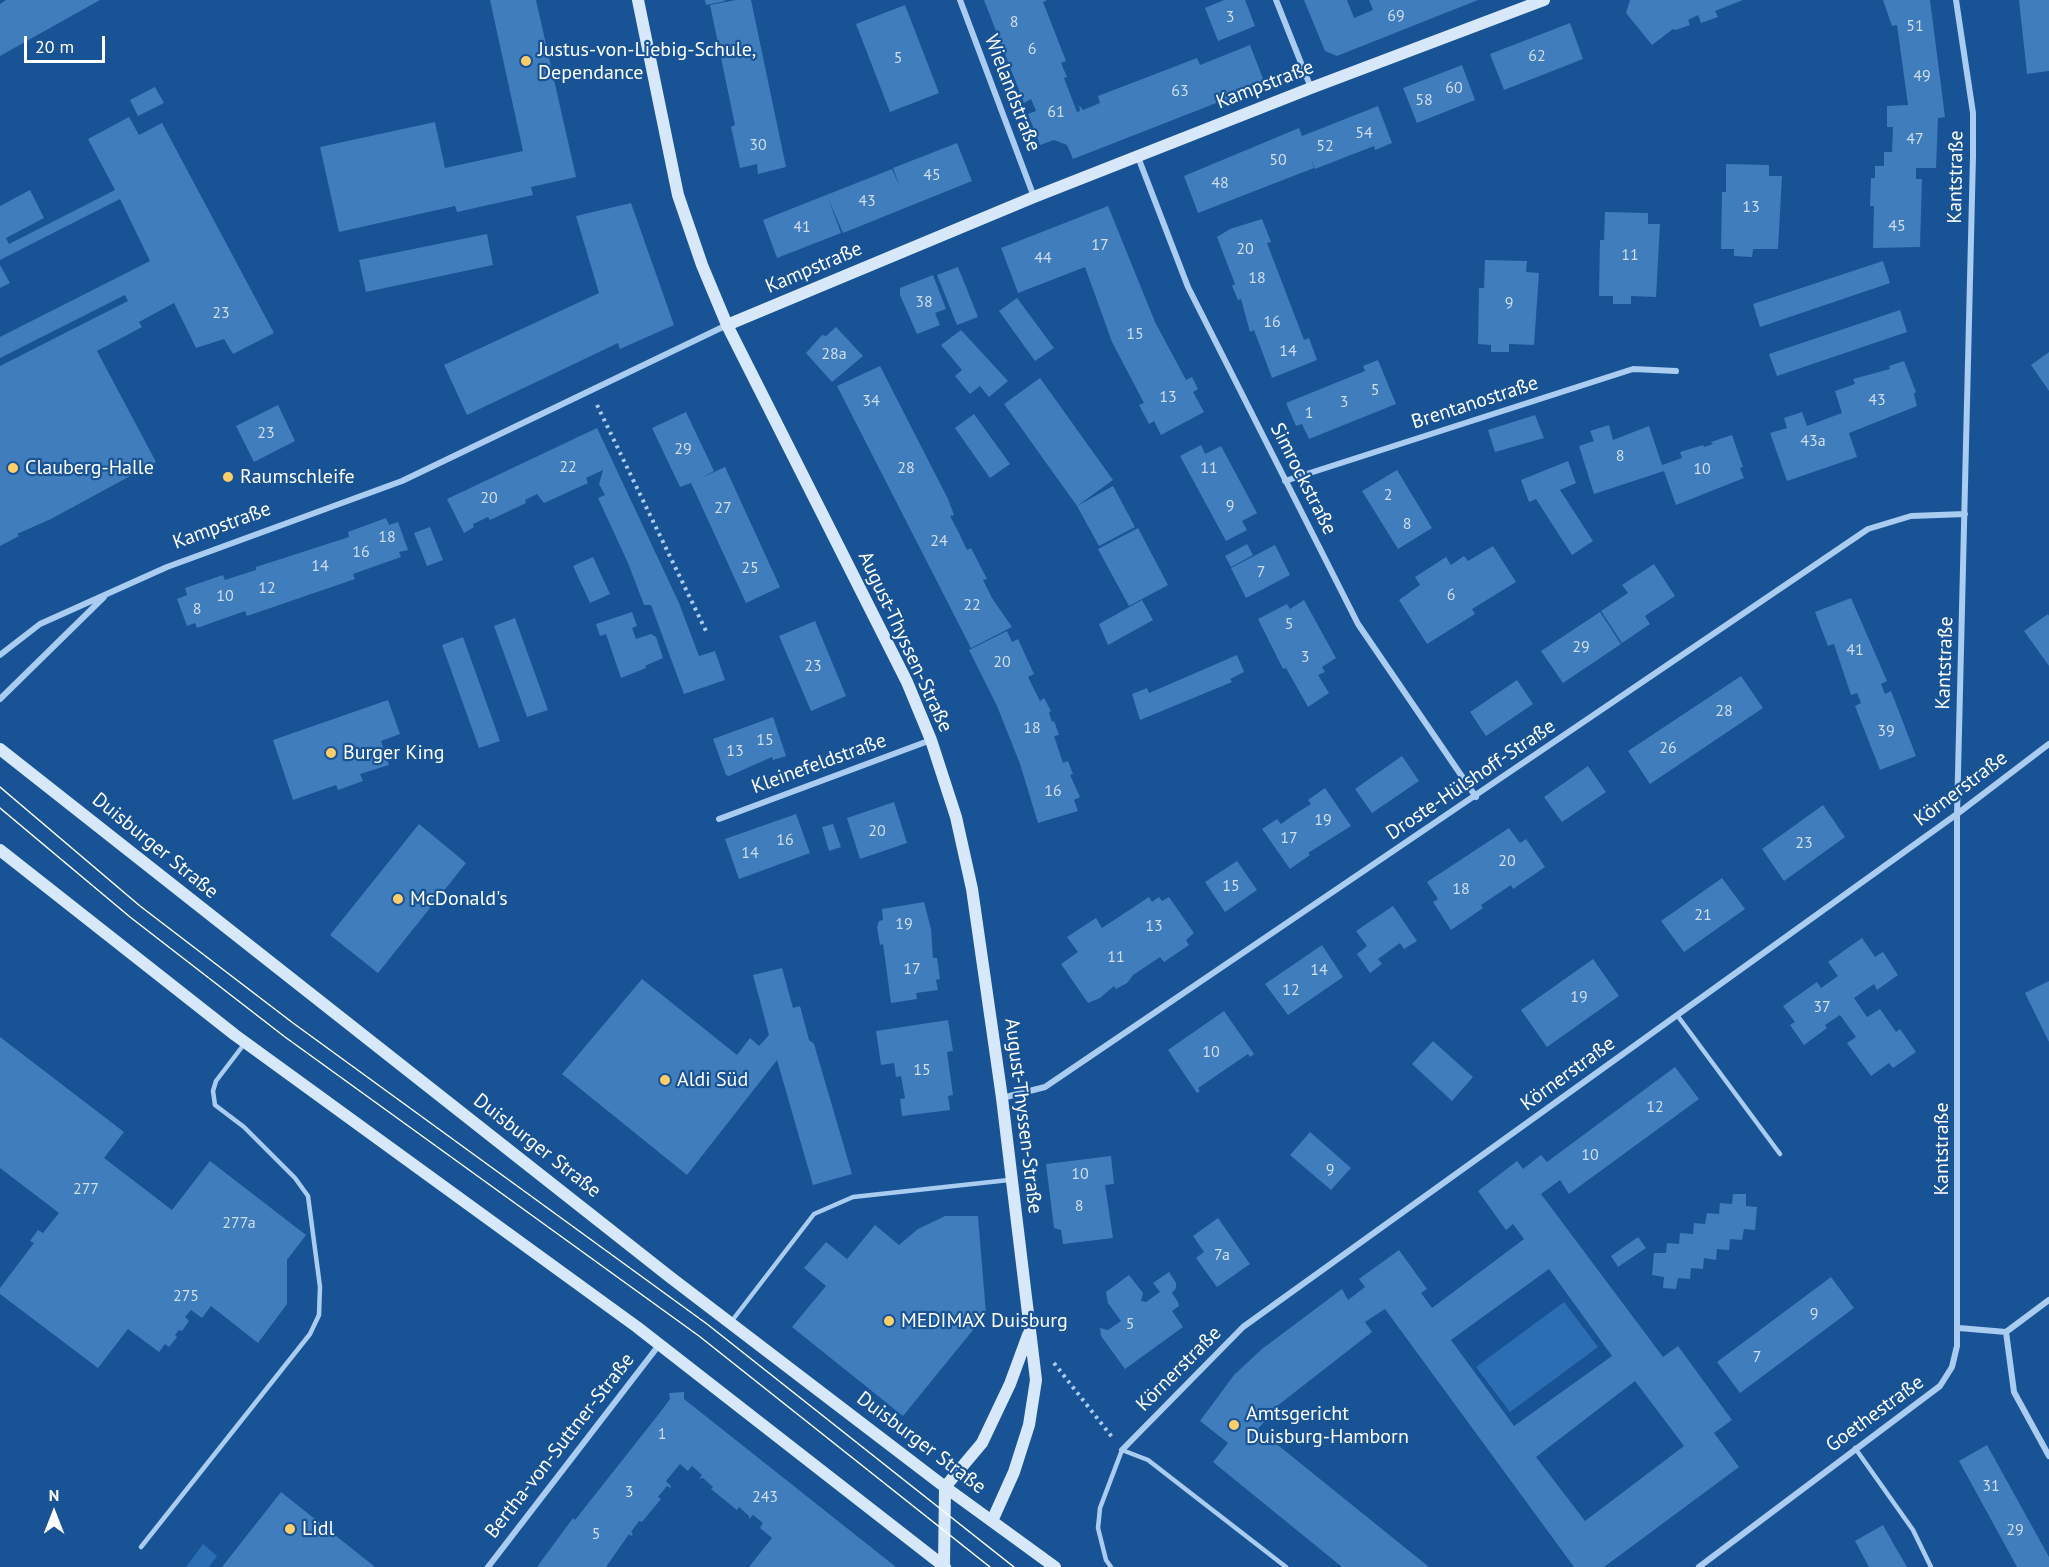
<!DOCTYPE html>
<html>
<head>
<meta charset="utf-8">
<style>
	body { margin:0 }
	#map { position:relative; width:2049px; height:1567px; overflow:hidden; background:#185395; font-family:"PT Sans",sans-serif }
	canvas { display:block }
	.north { position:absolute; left:24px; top:1483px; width:60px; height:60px; -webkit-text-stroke:4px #185395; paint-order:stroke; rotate:0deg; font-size:16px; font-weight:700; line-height:24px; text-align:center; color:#fff }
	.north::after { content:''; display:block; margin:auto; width:21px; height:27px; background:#fff; clip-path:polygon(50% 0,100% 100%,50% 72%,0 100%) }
	.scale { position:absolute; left:24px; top:36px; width:81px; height:27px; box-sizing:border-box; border:3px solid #fff; border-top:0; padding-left:8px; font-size:18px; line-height:21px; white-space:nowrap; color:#fff; -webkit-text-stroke:4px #185395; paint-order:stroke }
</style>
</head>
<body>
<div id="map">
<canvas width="2049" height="1567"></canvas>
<div class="north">N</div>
<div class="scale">20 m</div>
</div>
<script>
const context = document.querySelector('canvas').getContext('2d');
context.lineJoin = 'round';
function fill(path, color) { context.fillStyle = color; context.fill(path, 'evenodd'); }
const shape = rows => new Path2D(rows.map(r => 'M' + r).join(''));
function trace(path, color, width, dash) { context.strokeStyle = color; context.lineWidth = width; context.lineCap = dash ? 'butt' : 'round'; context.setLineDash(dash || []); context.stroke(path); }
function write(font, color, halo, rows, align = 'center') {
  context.font = font + ' "PT Sans",sans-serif'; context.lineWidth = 4.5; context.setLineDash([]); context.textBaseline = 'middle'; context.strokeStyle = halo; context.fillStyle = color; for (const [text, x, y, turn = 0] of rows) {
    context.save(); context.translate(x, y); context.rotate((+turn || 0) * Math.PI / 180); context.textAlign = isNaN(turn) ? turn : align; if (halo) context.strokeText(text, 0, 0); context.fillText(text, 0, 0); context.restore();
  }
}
const green = shape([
	[1564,1302,1598,1347,1510,1412,1476,1367],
	[203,1544,217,1556,209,1567,186,1567]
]);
const building = shape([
	[6,0,100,0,0,56,0,4],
	[490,0,536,0,576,177,531,187,533,195,457,212,455,206,339,232,320,147,435,122,445,168,523,151],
	[705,0,725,0,725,1,706,5],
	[736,0,751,0,786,167,758,174,757,164,740,168,731,127,735,125,710,5],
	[984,0,1047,0,1043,2,1066,61,1061,63,1067,77,1064,78,1077,112,1080,111,1079,105,1083,110,1100,103,1098,96,1145,78,1197,58,1200,65,1250,45,1265,84,1073,159,1067,145,1054,140,1040,145,1028,114,1036,111,1031,99,1024,103],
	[1224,0,1245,0,1255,26,1218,41,1205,8],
	[1304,0,1347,0,1354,18,1373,10,1369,0,1478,0,1337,56,1325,51],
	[1630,0,1743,0,1715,11,1718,17,1701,23,1698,15,1688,20,1690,25,1676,30,1673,29,1652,45,1626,13],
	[1883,0,1930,0,1945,117,1938,118,1936,168,1916,168,1916,179,1922,179,1920,247,1873,248,1874,206,1870,206,1871,178,1875,178,1875,166,1884,166,1884,152,1892,152,1893,127,1887,127,1887,106,1908,105,1897,25,1892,26],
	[2019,0,2049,0,2049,71,2027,74],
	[905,5,939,93,890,112,856,24],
	[1570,23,1583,59,1504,90,1490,54],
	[1462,65,1475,100,1417,123,1403,88],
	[155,87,164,103,138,116,130,100],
	[1378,106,1392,143,1375,150,1374,146,1315,169,1311,158,1314,168,1198,213,1184,176,1299,128,1302,136],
	[129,117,139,135,162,123,274,333,233,354,224,339,196,348,174,303,139,322,142,327,97,351,156,462,51,519,17,534,19,536,0,546,0,366,128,301,125,295,0,358,0,337,150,261,120,199,0,260,0,206,30,190,44,218,6,238,9,244,115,190,88,139],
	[957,143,972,181,843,233,828,198,841,233,777,258,763,220,892,169,900,187,893,168],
	[1726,164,1769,165,1769,176,1782,176,1778,249,1753,249,1752,257,1734,256,1734,249,1721,249,1722,192,1726,192],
	[631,203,674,325,620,349,618,343,467,415,444,365,599,293,576,216],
	[1108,206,1155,322,1186,380,1192,377,1198,389,1193,392,1204,412,1161,435,1154,421,1149,424,1139,405,1144,403,1112,342,1085,267,1018,293,1001,248],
	[1605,212,1648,213,1648,224,1660,224,1656,297,1631,296,1631,304,1613,304,1613,296,1599,296,1600,240,1604,240],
	[1262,219,1271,242,1267,243,1304,340,1309,338,1317,360,1272,378,1254,330,1250,332,1241,299,1238,300,1232,286,1235,284,1217,237,1230,229],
	[487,234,493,265,366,292,359,260],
	[1485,260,1527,261,1526,272,1539,273,1534,345,1509,344,1509,352,1491,352,1491,345,1478,344,1479,288,1484,288],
	[1883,261,1890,283,1760,327,1753,304],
	[0,265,10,283,0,288],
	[958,267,978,317,957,325,937,275],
	[933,275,946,309,935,313,940,325,917,334,900,295,900,288],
	[1017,298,1054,348,1035,361,999,311],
	[1900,310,1907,332,1777,376,1769,354],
	[836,327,863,356,832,382,806,353,822,335,826,336],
	[961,330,1008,381,989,397,980,386,970,394,955,376,962,370,941,345],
	[2049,352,2049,391,2031,365],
	[1378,360,1396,404,1309,439,1302,424,1296,426,1286,403,1365,371,1363,366],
	[1904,361,1916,392,1914,394,1917,406,1849,433,1857,457,1787,481,1770,433,1787,428,1784,418,1802,412,1807,426,1842,413,1835,391,1855,384,1853,379,1890,369,1889,366],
	[880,366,948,499,954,515,950,516,959,533,967,550,971,548,987,579,983,580,992,598,1012,627,971,648,837,386],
	[1040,378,1113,480,1077,506,1004,404],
	[278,405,295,441,254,462,236,426],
	[686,412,714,471,701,478,725,467,780,587,746,603,691,483,680,487,652,428],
	[974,414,1010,464,990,478,955,428],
	[1535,415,1544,438,1495,452,1488,430],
	[1609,425,1613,440,1649,426,1662,465,1682,458,1680,452,1703,445,1704,447,1713,444,1711,442,1732,435,1743,467,1740,468,1744,478,1676,505,1664,471,1594,494,1579,446,1594,441,1590,431],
	[597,428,679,603,699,656,715,651,725,680,684,694,651,605,644,605,628,563,598,498,605,495,599,484,603,470,586,478,588,483,544,503,537,494,525,500,526,503,490,520,488,517,473,524,474,527,464,533,447,499],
	[1201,445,1205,454,1221,446,1257,513,1242,521,1247,530,1226,541,1180,456],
	[1568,461,1576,483,1560,490,1593,541,1572,555,1536,499,1529,502,1521,480],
	[1397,470,1432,528,1398,549,1362,491],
	[1113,486,1135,527,1099,546,1077,506],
	[386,518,389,525,398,522,408,550,399,552,401,557,353,574,355,579,247,616,245,611,197,628,195,623,187,626,177,599,187,595,185,588,223,575,225,580,234,577,256,570,256,567,349,537,348,532],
	[430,527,443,560,427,566,414,533],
	[1138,528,1168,585,1129,606,1098,549],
	[1247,544,1253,555,1231,567,1225,556],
	[1275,545,1290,575,1246,598,1231,568],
	[1493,546,1516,582,1472,609,1475,614,1427,644,1399,600,1420,585,1415,577,1446,557,1451,565,1464,556,1468,561],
	[593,557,610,594,590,603,573,566],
	[1654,564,1675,596,1645,616,1650,624,1622,643,1601,611,1628,593,1622,585],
	[1851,598,1887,681,1881,684,1885,694,1891,691,1916,756,1880,770,1855,706,1861,703,1857,693,1851,695,1834,644,1828,646,1815,612],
	[1142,600,1153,620,1108,645,1099,624],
	[1304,600,1336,658,1322,667,1325,672,1318,675,1329,693,1308,707,1286,668,1283,669,1258,619,1287,604,1290,609],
	[632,612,637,626,632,628,636,639,651,634,656,637,663,658,645,666,646,668,621,678,606,634,600,636,596,624],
	[1600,612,1621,644,1563,683,1541,651],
	[2048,614,2049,616,2049,666,2024,631],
	[515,618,548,710,527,717,494,626],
	[815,621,846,696,811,711,779,636],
	[1007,631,1012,642,1018,639,1034,674,1028,677,1040,701,1044,698,1051,711,1049,712,1052,722,1054,721,1059,735,1054,736,1063,763,1068,761,1073,774,1070,775,1080,797,1074,800,1078,811,1038,823,1020,764,997,706,969,650],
	[463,637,500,741,479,748,442,645],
	[1237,655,1244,672,1230,679,1232,682,1140,720,1132,694,1147,688,1149,693],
	[1741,676,1763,708,1650,784,1628,751],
	[1517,680,1533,704,1486,736,1470,712],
	[388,700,400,734,381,741,389,765,360,774,363,781,338,790,336,785,293,800,273,740],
	[773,717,786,756,773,760,772,757,729,776,726,775,713,739],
	[1402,756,1419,781,1372,813,1355,789],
	[1588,766,1606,792,1562,822,1544,797],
	[1325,788,1351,826,1308,853,1310,855,1290,869,1262,829,1277,819,1281,824,1295,814,1311,804,1308,800],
	[894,802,907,843,860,859,847,818],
	[1823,805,1845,837,1784,881,1762,849],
	[796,814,810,853,739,879,725,839],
	[419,824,466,863,378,973,330,935],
	[833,824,841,847,829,851,822,827],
	[1509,828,1520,843,1526,839,1545,867,1513,889,1511,885,1481,905,1483,908,1451,930,1433,902,1438,899,1427,882],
	[1237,861,1257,890,1225,912,1205,882],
	[1722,878,1745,909,1684,952,1661,921],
	[1149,897,1152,902,1159,897,1162,901,1169,897,1194,933,1186,940,1189,945,1164,962,1160,957,1133,975,1127,983,1116,989,1114,986,1100,998,1088,1003,1061,964,1078,952,1067,937,1096,918,1102,928],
	[924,902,931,929,933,958,937,958,940,979,936,980,938,990,916,993,917,999,891,1003,883,944,880,945,877,927,879,921,883,920,882,909],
	[1393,906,1417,941,1404,949,1400,943,1378,959,1382,964,1370,973,1357,954,1367,946,1356,931],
	[1862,938,1875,957,1883,952,1898,975,1877,990,1874,984,1854,998,1867,1017,1880,1009,1896,1032,1900,1029,1916,1052,1893,1068,1889,1063,1871,1076,1847,1043,1856,1037,1840,1015,1825,1025,1827,1028,1804,1045,1790,1025,1795,1022,1783,1006,1817,982,1821,988,1838,976,1828,962],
	[1322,945,1343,977,1288,1015,1265,984],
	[1593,959,1619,996,1547,1047,1521,1010],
	[782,968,793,1008,800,1006,809,1040,814,1044,852,1174,813,1185,777,1060,687,1175,562,1074,642,979,737,1055,750,1038,759,1046,769,1035,753,975],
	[2049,981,2049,1042,2025,993],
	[1224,1011,1254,1054,1250,1057,1248,1054,1198,1088,1200,1091,1197,1093,1168,1050],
	[948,1020,953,1051,947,1052,953,1095,948,1096,950,1110,902,1116,900,1099,905,1098,901,1076,896,1077,894,1063,881,1065,876,1031],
	[0,1037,124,1132,104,1158,172,1210,210,1161,306,1235,287,1260,287,1304,258,1343,211,1306,202,1318,191,1310,185,1317,189,1321,182,1331,179,1330,175,1335,177,1337,169,1347,165,1344,159,1352,128,1329,98,1368,0,1294,0,1288,34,1243,30,1241,38,1230,43,1233,59,1213,0,1168],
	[1433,1041,1473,1077,1452,1101,1412,1064],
	[1675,1067,1699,1099,1569,1194,1560,1180,1541,1194,1663,1357,1678,1346,1732,1420,1714,1433,1739,1467,1604,1567,1574,1567,1385,1309,1365,1322,1372,1332,1277,1406,1258,1429,1429,1567,1342,1567,1213,1462,1228,1443,1200,1421,1234,1375,1262,1349,1342,1289,1348,1300,1365,1287,1359,1279,1399,1250,1427,1289,1421,1293,1432,1308,1524,1239,1513,1224,1506,1230,1478,1191,1517,1161,1523,1169,1541,1155,1547,1162],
	[1549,1269,1612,1356,1514,1426,1451,1340],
	[1635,1381,1684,1446,1585,1521,1536,1457],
	[1310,1132,1351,1168,1331,1190,1290,1155],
	[1111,1156,1114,1184,1105,1185,1113,1238,1063,1244,1061,1230,1054,1228,1046,1164],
	[1733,1194,1746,1194,1746,1206,1757,1207,1755,1230,1744,1229,1742,1240,1730,1239,1729,1250,1717,1249,1716,1260,1704,1258,1703,1269,1691,1268,1690,1279,1678,1278,1676,1289,1663,1288,1664,1277,1652,1275,1654,1253,1666,1253,1667,1243,1679,1244,1680,1233,1693,1234,1694,1223,1705,1224,1707,1213,1719,1214,1720,1203,1732,1204],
	[945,1216,978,1216,986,1314,903,1416,792,1327,826,1286,804,1268,826,1242,847,1259,875,1225,899,1245,918,1229],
	[1218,1218,1250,1264,1217,1287,1196,1258,1204,1252,1193,1236],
	[1638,1237,1646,1248,1618,1267,1611,1256],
	[1169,1272,1176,1283,1176,1288,1172,1293,1178,1302,1179,1306,1172,1311,1183,1327,1125,1369,1101,1336,1100,1328,1108,1330,1121,1321,1108,1303,1106,1292,1129,1275,1143,1293,1141,1301,1146,1302,1160,1292,1153,1283],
	[1831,1277,1854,1308,1740,1393,1717,1362],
	[684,1392,684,1399,896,1567,749,1567,772,1538,760,1528,763,1523,753,1515,749,1519,749,1516,739,1507,737,1510,711,1489,713,1487,703,1478,699,1479,702,1475,692,1466,688,1471,680,1464,666,1481,671,1486,671,1488,667,1486,658,1497,661,1499,642,1522,639,1521,631,1532,633,1534,631,1536,629,1534,606,1567,537,1567,573,1518,575,1520,658,1415,670,1399,669,1393],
	[1987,1445,2049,1557,2049,1567,2017,1567,1959,1461],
	[281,1492,375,1567,222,1567],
	[1883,1525,1893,1543,1907,1567,1869,1567,1855,1541]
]);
const path = shape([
	[597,405,706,631],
	[1054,1363,1112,1437]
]);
const lane = shape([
	[1677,1015,1780,1154],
	[731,1322,814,1214,853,1197,1009,1180],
	[1855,1448,1913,1530,1931,1567],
	[141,1547,310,1334,319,1315,320,1287,308,1196,295,1178,244,1127,215,1105,213,1091,216,1081,245,1043],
	[1111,1567,1106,1560,1098,1528,1100,1508,1122,1450,1148,1460,1286,1567]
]);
const street = shape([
	[960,0,1034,197],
	[1276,0,1311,88],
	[1138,157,1188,287,1358,624,1476,797],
	[1285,481,1633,369,1676,371],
	[0,655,40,624,167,567,402,481,727,325],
	[0,699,104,597],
	[719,819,931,740],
	[1002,1098,1045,1087,1868,529,1911,516,1965,514],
	[1959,1328,2006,1332,2049,1300],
	[2006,1332,2014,1392,2049,1456],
	[1122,1450,1243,1327,1957,814,2049,744],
	[488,1567,659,1345],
	[1699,1567,1940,1386,1952,1367,1957,1346,1957,814,1973,156,1973,113,1956,0]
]);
const secondary = shape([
	[638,0,678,195,702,265,727,325,907,682,931,740,956,817,972,889,1002,1098,1036,1380,1029,1425,1014,1472,992,1521],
	[727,325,1034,197,1311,88,1544,0],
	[0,749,670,1277,945,1487,1055,1567],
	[0,850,235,1035,637,1327,945,1567],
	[944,1566,945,1487,982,1443,1010,1384,1028,1335]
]);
const tram = shape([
	[0,787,140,906,293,1023,707,1324,1014,1567],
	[0,808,130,917,285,1037,699,1336,990,1567]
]);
const markers = [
	[526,61,6,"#ffce68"],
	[13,468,6,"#ffce68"],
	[228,477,6,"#ffce68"],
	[331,753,6,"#ffce68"],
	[398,899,6,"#ffce68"],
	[665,1080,6,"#ffce68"],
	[889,1321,6,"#ffce68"],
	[1234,1425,6,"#ffce68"],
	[290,1529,6,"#ffce68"]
];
const numberNames = [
	["69",1396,16],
	["3",1230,17],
	["8",1014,22],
	["51",1915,26],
	["6",1032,49],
	["62",1537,56],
	["5",898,58],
	["49",1922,76],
	["60",1454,88],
	["63",1180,91],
	["58",1424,100],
	["61",1056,112],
	["54",1364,133],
	["47",1915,139],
	["30",758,145],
	["52",1325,146],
	["50",1278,160],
	["45",932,175],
	["48",1220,183],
	["43",867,201],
	["13",1751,207],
	["45",1897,226],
	["41",802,227],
	["17",1100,245],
	["20",1245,249],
	["11",1630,255],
	["44",1043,258],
	["18",1257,278],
	["38",924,302],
	["9",1509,303],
	["23",221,313],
	["16",1272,322],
	["15",1135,334],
	["14",1288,351],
	["28a",834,354],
	["5",1375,390],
	["13",1168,397],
	["43",1877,400],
	["34",871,401],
	["3",1344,402],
	["1",1309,413],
	["23",266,433],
	["43a",1813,441],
	["29",683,449],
	["8",1620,456],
	["22",568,467],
	["28",906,468],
	["11",1209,468],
	["10",1702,469],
	["2",1388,495],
	["20",489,498],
	["9",1230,506],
	["27",723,508],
	["8",1407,524],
	["18",387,537],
	["24",939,541],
	["16",361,552],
	["14",320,566],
	["25",750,568],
	["7",1261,572],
	["12",267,588],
	["6",1451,595],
	["10",225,596],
	["22",972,605],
	["8",197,609],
	["5",1289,624],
	["29",1581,647],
	["41",1855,650],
	["3",1305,657],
	["20",1002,662],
	["23",813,666],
	["28",1724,711],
	["18",1032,728],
	["39",1886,731],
	["15",765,740],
	["26",1668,748],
	["13",735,751],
	["16",1053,791],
	["19",1323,820],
	["20",877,831],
	["17",1289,838],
	["16",785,840],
	["23",1804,843],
	["14",750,853],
	["20",1507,861],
	["15",1231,886],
	["18",1461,889],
	["21",1703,915],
	["19",904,924],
	["13",1154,926],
	["11",1116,957],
	["17",912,969],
	["14",1319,970],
	["12",1291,990],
	["19",1579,997],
	["37",1822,1007],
	["10",1211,1052],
	["15",922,1070],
	["12",1655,1107],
	["10",1590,1155],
	["9",1330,1170],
	["10",1080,1174],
	["277",86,1189],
	["8",1079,1206],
	["277a",239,1223],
	["7a",1222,1255],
	["275",186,1296],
	["9",1814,1314],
	["5",1130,1324],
	["7",1757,1357],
	["1",662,1434],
	["31",1991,1486],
	["3",629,1492],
	["243",765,1497],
	["29",2015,1530],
	["5",596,1534]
];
const poiNames = [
	["Justus-von-Liebig-Schule,",538,50],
	["Dependance",538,73],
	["Clauberg-Halle",25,468],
	["Raumschleife",240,477],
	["Burger King",343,753],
	["McDonald's",410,899],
	["Aldi Süd",677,1080],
	["MEDIMAX Duisburg",901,1321],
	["Amtsgericht",1246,1414],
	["Duisburg-Hamborn",1246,1437],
	["Lidl",302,1529]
];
const streetNames = [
	["Kampstraße",1265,85,-21],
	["Wielandstraße",1012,93,69],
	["Kantstraße",1956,177,-89],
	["Kampstraße",814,268,-23],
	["Brentanostraße",1475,403,-18],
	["Simrockstraße",1303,479,63],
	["Kampstraße",222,526,-20],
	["August-Thyssen-Straße",905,642,65],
	["Kantstraße",1945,663,-88],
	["Kleinefeldstraße",819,764,-20],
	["Droste-Hülshoff-Straße",1471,780,-34],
	["Körnerstraße",1961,789,-37],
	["Duisburger Straße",155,846,39],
	["Körnerstraße",1568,1074,-36],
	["August-Thyssen-Straße",1023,1116,83],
	["Duisburger Straße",537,1146,38],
	["Kantstraße",1942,1149,-90],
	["Körnerstraße",1179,1369,-45],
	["Goethestraße",1875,1414,-36],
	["Duisburger Straße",921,1443,37],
	["Bertha-von-Suttner-Straße",560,1446,-52]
];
fill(green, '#2b6eb3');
fill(building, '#407dbc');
trace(path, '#a9ccf0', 4, [3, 4.5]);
trace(lane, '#a9ccf0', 4.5);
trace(street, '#a9ccf0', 6);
trace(secondary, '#d7e8fb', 12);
trace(tram, '#fff', 1.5);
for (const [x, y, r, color] of markers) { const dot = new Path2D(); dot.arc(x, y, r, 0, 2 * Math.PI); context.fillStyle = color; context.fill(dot); trace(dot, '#185395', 2); }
write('16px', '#cfdeee', null, numberNames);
write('20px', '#fff', '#185395', poiNames, 'left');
write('20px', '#fff', '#185395', streetNames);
</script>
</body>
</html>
